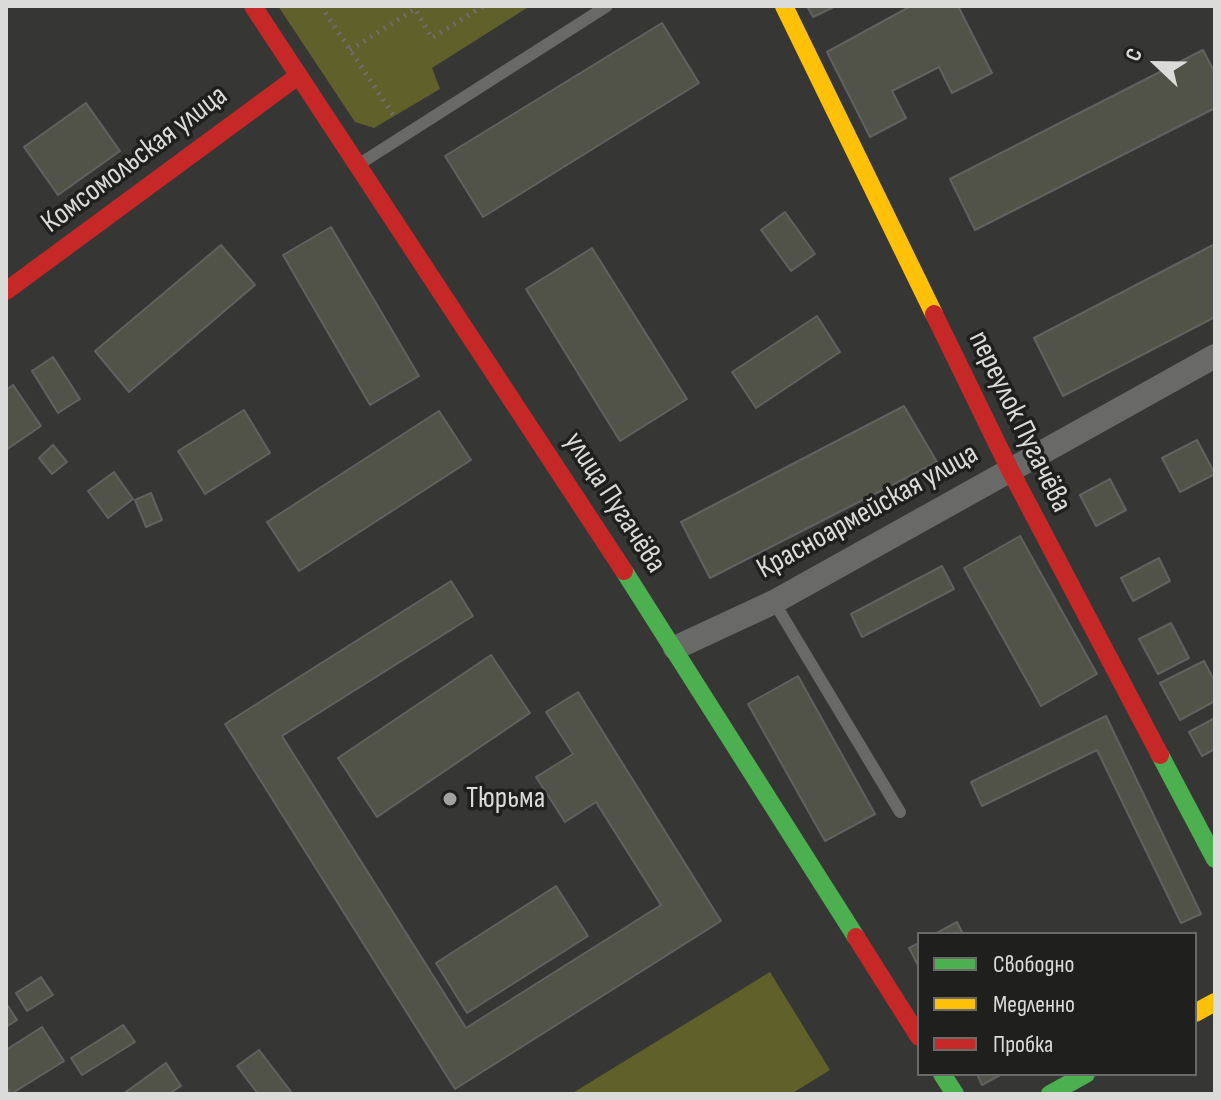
<!DOCTYPE html>
<html>
<head>
<meta charset="utf-8">
<style>
	body { margin:0 }
	#map { position:relative; width:1221px; height:1100px; overflow:hidden; background:#363735; font-family:"Sofia Sans Condensed",sans-serif }
	canvas { display:block }
	.frame { position:absolute; inset:0; border:8px solid #dbdbd9; pointer-events:none }
	.legend { position:absolute; left:917px; top:932px; width:280px; height:144px; box-sizing:border-box; background:#1f1f1d; border:2px solid #6a6a68; margin:0; padding:10px 14px; list-style:none; font-size:24px; color:#dbdbd9 }
	.legend li { display:flex; align-items:center; gap:16px; height:40px }
	.legend b { width:40px; border:2px solid #6a6a68 }
	.north { position:absolute; left:1117px; top:24px; width:80px; height:80px; -webkit-text-stroke:6px #1f1f1d; paint-order:stroke; rotate:292deg; font-size:22px; font-weight:700; line-height:32px; text-align:center; color:#dbdbd9 }
	.north::after { content:''; display:block; margin:auto; width:28px; height:36px; background:#dbdbd9; clip-path:polygon(50% 0,100% 100%,50% 72%,0 100%) }
</style>
</head>
<body>
<div id="map">
<canvas width="1221" height="1100"></canvas>
<div class="frame"></div>
<ul class="legend">
<li><b style="height:10px;background:#4caf50"></b>Свободно</li>
<li><b style="height:10px;background:#ffc107"></b>Медленно</li>
<li><b style="height:10px;background:#c62828"></b>Пробка</li>
</ul>
<div class="north">С</div>
</div>
<script>
const context = document.querySelector('canvas').getContext('2d');
context.lineJoin = 'round';
function fill(path, color) { context.fillStyle = color; context.fill(path, 'evenodd'); }
const shape = rows => new Path2D(rows.map(r => 'M' + r).join(''));
function trace(path, color, width, dash) { context.strokeStyle = color; context.lineWidth = width; context.lineCap = dash ? 'butt' : 'round'; context.setLineDash(dash || []); context.stroke(path); }
function write(font, color, halo, rows, align = 'center') {
  context.font = font + ' "Sofia Sans Condensed",sans-serif'; context.lineWidth = 7; context.setLineDash([]); context.textBaseline = 'middle'; context.strokeStyle = halo; context.fillStyle = color; for (const [text, x, y, turn = 0] of rows) {
    context.save(); context.translate(x, y); context.rotate((+turn || 0) * Math.PI / 180); context.textAlign = isNaN(turn) ? turn : align; if (halo) context.strokeText(text, 0, 0); context.fillText(text, 0, 0); context.restore();
  }
}
const green = shape([
	[278,6,530,6,432,68,440,89,374,128,355,122],
	[770,972,830,1070,791,1094,571,1094]
]);
const building = shape([
	[807,6,836,6,813,17,807,6],
	[911,6,958,6,992,73,952,93,939,67,892,91,906,118,870,137,827,52,911,6],
	[662,23,699,83,483,217,445,156,662,23],
	[1203,50,1215,73,1215,108,975,230,950,179,1203,50],
	[86,103,120,151,58,195,24,147,86,103],
	[785,212,815,254,791,271,761,230,785,212],
	[331,227,419,376,370,405,283,255,331,227],
	[1215,244,1215,317,1063,396,1034,338,1215,244],
	[221,245,255,285,129,392,95,351,221,245],
	[592,248,687,399,620,441,526,289,592,248],
	[817,316,840,352,756,408,732,372,817,316],
	[53,357,80,399,58,413,32,371,53,357],
	[13,385,41,426,6,450,6,390,13,385],
	[904,406,937,462,710,578,681,522,904,406],
	[244,410,270,453,205,494,178,451,244,410],
	[439,411,471,460,299,571,267,522,439,411],
	[1197,440,1215,474,1180,492,1162,458,1197,440],
	[53,445,67,462,52,474,39,458,53,445],
	[114,472,133,499,108,518,88,491,114,472],
	[1110,479,1126,510,1096,526,1080,495,1110,479],
	[151,493,162,520,146,527,135,500,151,493],
	[1020,536,1097,674,1041,706,964,568,1020,536],
	[1159,558,1170,581,1133,601,1121,578,1159,558],
	[942,566,954,589,862,637,851,614,942,566],
	[451,581,473,616,282,736,466,1028,661,905,596,802,565,822,536,777,573,754,546,712,578,692,721,921,455,1089,225,724,451,581],
	[1171,623,1189,658,1158,674,1139,639,1171,623],
	[491,655,530,713,377,817,338,758,491,655],
	[1204,661,1215,682,1215,701,1180,720,1160,683,1204,661],
	[798,676,875,814,825,841,748,704,798,676],
	[1106,716,1201,914,1181,923,1097,750,982,806,971,782,1106,716],
	[1215,718,1215,749,1202,756,1189,732,1215,718],
	[556,886,588,936,467,1013,436,963,556,886],
	[957,922,963,934,935,934,957,922],
	[919,943,919,967,909,948,919,943],
	[41,977,53,995,27,1011,16,993,41,977],
	[6,1003,17,1020,6,1027,6,1003],
	[123,1025,135,1042,82,1075,71,1058,123,1025],
	[42,1027,64,1061,11,1094,6,1087,6,1050,42,1027],
	[259,1050,292,1093,290,1094,258,1094,237,1066,259,1050],
	[166,1063,181,1086,169,1094,123,1094,166,1063],
	[977,1074,1002,1074,982,1085,977,1074]
]);
const path = shape([
	[321,6,394,116],
	[350,50,415,9,432,38,483,6]
]);
const lane = shape([
	[361,163,607,6],
	[774,602,900,812]
]);
const street = shape([
	[675,648,774,602,1215,356]
]);
const fast = shape([
	[624,571,856,937],
	[1160,755,1215,859],
	[942,1074,955,1094],
	[1050,1094,1086,1074]
]);
const slow = shape([
	[784,6,934,314],
	[1195,1013,1215,1002]
]);
const jam = shape([
	[253,6,624,571],
	[6,291,298,76],
	[934,314,1010,470,1160,755],
	[856,937,919,1037]
]);
const markers = [
	[450,799,8,"#a1a2a0"]
];
const streetNames = [
	["Комсомольская улица",135,160,-37],
	["переулок Пугачёва",1019,422,64],
	["улица Пугачёва",614,503,57],
	["Красноармейская улица",868,512,-29]
];
const poiNames = [
	["Тюрьма",466,799]
];
fill(green, '#60602b');
fill(building, '#515248');
trace(building, '#616260', 2);
trace(path, '#6e6e6e', 5, [2, 6]);
trace(lane, '#696968', 12);
trace(street, '#696968', 24);
trace(fast, '#4caf50', 18);
trace(slow, '#ffc107', 18);
trace(jam, '#c62828', 18);
for (const [x, y, r, color] of markers) { const dot = new Path2D(); dot.arc(x, y, r, 0, 2 * Math.PI); context.fillStyle = color; context.fill(dot); trace(dot, '#1f1f1d', 3); }
write('30px', '#dbdbd9', '#1f1f1d', streetNames);
write('30px', '#dbdbd9', '#1f1f1d', poiNames, 'left');
</script>
</body>
</html>
